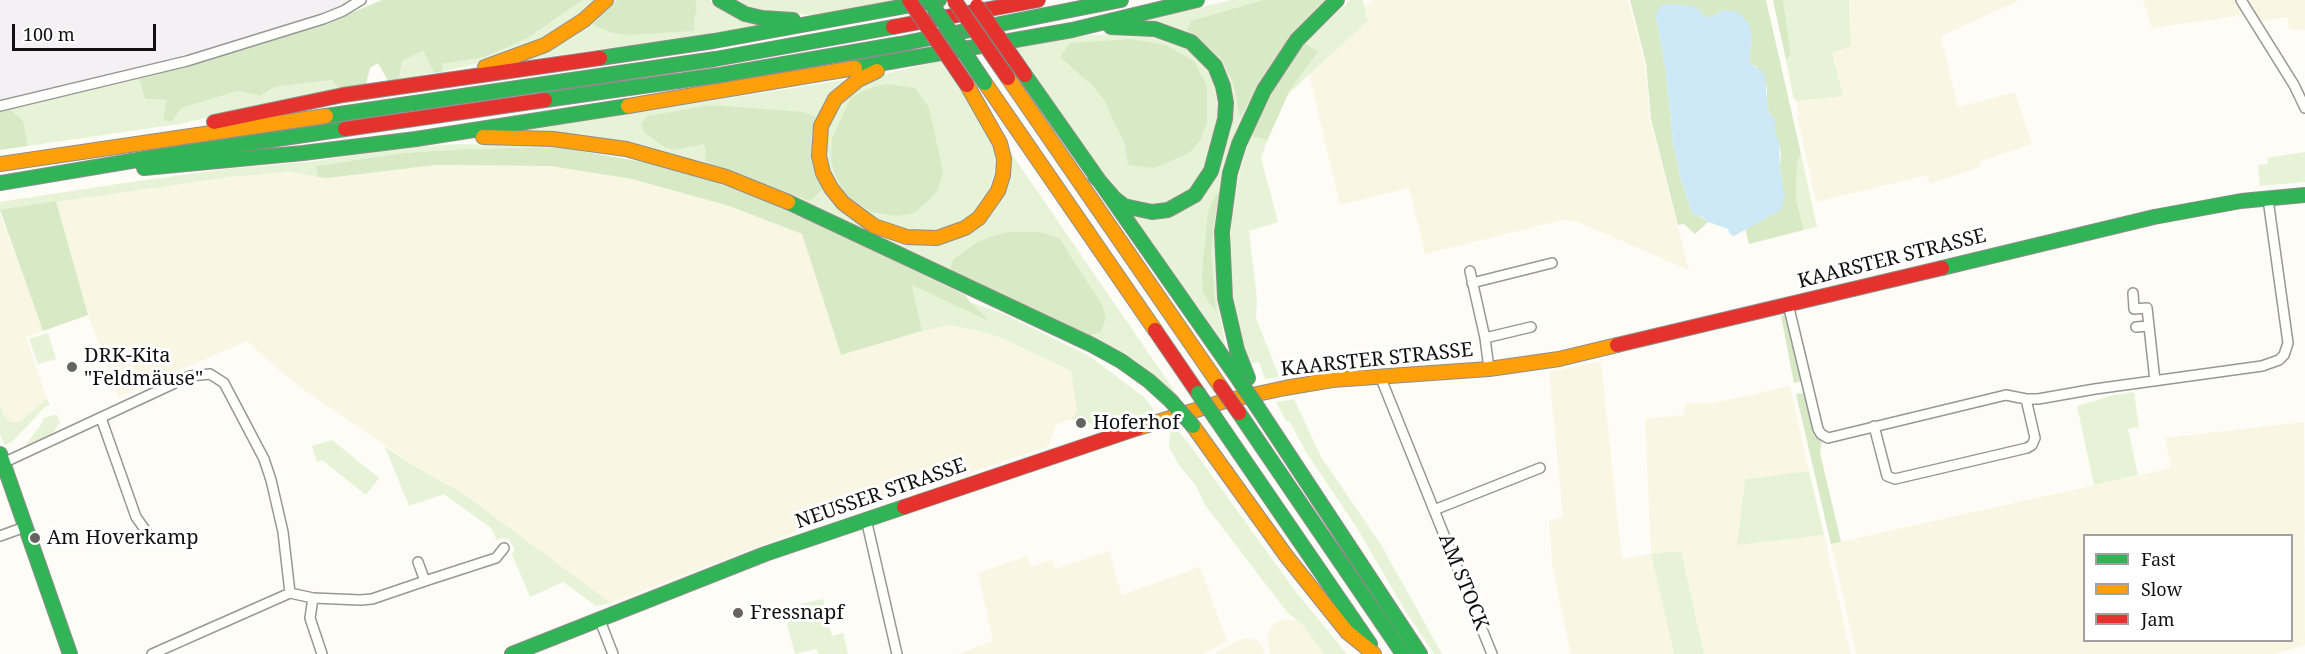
<!DOCTYPE html>
<html>
<head>
<meta charset="utf-8">
<style>
	body { margin:0 }
	#map { position:relative; width:2305px; height:654px; overflow:hidden; background:#fdfcf7; font-family:"Noto Serif",serif }
	canvas { display:block }
	.legend { position:absolute; left:2083px; top:534px; width:210px; height:108px; box-sizing:border-box; background:#fff; border:2px solid #a0a0a0; margin:0; padding:8px 10px; list-style:none; font-size:18px; color:#111 }
	.legend li { display:flex; align-items:center; gap:12px; height:30px }
	.legend b { width:30px; border:2px solid #a0a0a0 }
	.scale { position:absolute; left:12px; top:24px; width:144px; height:27px; box-sizing:border-box; border:3px solid #111; border-top:0; padding-left:8px; font-size:18px; line-height:21px; white-space:nowrap; color:#111; -webkit-text-stroke:4px #fff; paint-order:stroke }
</style>
</head>
<body>
<div id="map">
<canvas width="2305" height="654"></canvas>
<ul class="legend">
<li><b style="height:8px;background:#30b455"></b>Fast</li>
<li><b style="height:8px;background:#ff9f0a"></b>Slow</li>
<li><b style="height:8px;background:#e5322d"></b>Jam</li>
</ul>
<div class="scale">100 m</div>
</div>
<script>
const context = document.querySelector('canvas').getContext('2d');
context.lineJoin = 'round';
function fill(path, color) { context.fillStyle = color; context.fill(path, 'evenodd'); }
const shape = rows => new Path2D(rows.map(r => 'M' + r).join(''));
function trace(path, color, width, dash) { context.strokeStyle = color; context.lineWidth = width; context.lineCap = dash ? 'butt' : 'round'; context.setLineDash(dash || []); context.stroke(path); }
function write(font, color, halo, rows, align = 'center') {
  context.font = font + ' "Noto Serif",serif'; context.lineWidth = 6; context.setLineDash([]); context.textBaseline = 'middle'; context.strokeStyle = halo; context.fillStyle = color; for (const [text, x, y, turn = 0] of rows) {
    context.save(); context.translate(x, y); context.rotate((+turn || 0) * Math.PI / 180); context.textAlign = isNaN(turn) ? turn : align; if (halo) context.strokeText(text, 0, 0); context.fillText(text, 0, 0); context.restore();
  }
}
const industrial = shape([
	[0,0,352,0,319,16,187,57,0,101]
]);
const farmland = shape([
	[1374,0,1628,0,1645,63,1650,120,1689,270,1575,221,1562,220,1425,254,1409,188,1340,205,1309,75,1368,21,1365,6],
	[1849,0,2020,0,1941,36,1958,107,2015,92,2032,144,1981,161,1980,167,1930,184,1927,175,1816,202,1797,116,1799,113,1796,101,1843,96,1832,53,1851,45],
	[2143,0,2236,0,2245,15,2152,28],
	[2245,0,2305,0,2305,30,2289,29,2287,17,2261,22],
	[436,165,550,166,632,179,729,206,802,234,841,355,922,331,949,325,979,331,1004,339,1071,371,1077,412,1070,419,1056,425,1049,446,812,526,611,603,465,494,421,470,307,392,279,370,247,341,118,397,88,315,56,201,230,177,290,172,328,178],
	[0,214,43,331,26,337,47,399,19,422,10,422,4,416,0,403],
	[1601,361,1622,559,1651,554,1645,419,1684,415,1685,403,1714,403,1790,386,1809,471,1745,479,1737,544,1824,535,1851,654,1704,654,1681,551,1651,554,1674,654,1571,654,1553,572,1549,521,1563,517,1549,372],
	[2304,422,2305,645,2274,654,1856,654,1831,544,2171,468,2165,438],
	[2084,536,2292,536,2292,640,2084,640],
	[1109,551,1122,595,1200,567,1227,641,1204,654,957,654,993,641,978,573,1027,556,1031,567,1052,560,1055,569],
	[1284,619,1296,620,1303,625,1324,654,1270,654,1267,634,1275,623],
	[1244,638,1257,640,1263,648,1264,654,1214,654]
]);
const green = shape([
	[583,0,596,0,580,15,543,39,479,63,442,72,441,64,485,57,528,38],
	[611,0,710,0,715,5,758,23,757,27,524,60],
	[731,0,898,0,815,15,765,13],
	[1232,0,1332,0,1259,89,1215,244,1217,298,1226,349,1204,315,1128,213,1171,216,1224,150,1217,64,1142,21],
	[1350,0,1363,0,1368,21,1287,95,1318,52,1305,43],
	[1783,0,1849,0,1851,46,1832,53,1843,96,1796,101,1793,96,1786,60,1791,54],
	[1127,33,1154,36,1170,40,1185,48,1197,58,1209,72,1215,86,1218,111,1210,154,1200,175,1190,190,1177,198,1161,204,1148,204,1126,198,1115,191,1015,47,1079,36],
	[423,51,434,73,399,79,402,61],
	[940,61,988,130,994,147,995,168,990,189,981,205,967,219,938,231,907,230,879,221,847,198,836,183,829,168,826,153,827,135,831,119,842,101,880,75],
	[139,79,145,99,167,100,180,108,238,91,261,96,274,87,333,80,338,88,179,124,28,146,23,120,9,108],
	[843,80,844,83,816,162,878,233,972,229,1009,150,1180,399,1178,401,1143,371,765,187,513,132],
	[1250,137,1259,137,1267,141,1261,158,1278,222,1249,231,1257,299,1256,318,1278,374,1278,377,1265,379,1259,362,1251,364,1241,340,1232,288,1230,249,1232,209,1240,171],
	[461,144,557,147,464,149,403,153,317,166,318,177,290,172,230,177,0,210,0,202,124,183,225,169,316,161,407,147],
	[2305,152,2305,182,2260,186,2258,165,2268,164,2267,158],
	[1801,154,1817,227,1804,230,1796,199,1796,177,1798,161],
	[912,285,988,321,970,302,1004,314,1089,356,1144,397,1154,410,1107,427,1070,419,1077,412,1071,371,1004,339,979,331,950,325,922,331],
	[48,333,56,359,38,364,29,339],
	[2134,392,2139,427,2128,429,2138,475,2094,485,2077,406,2114,395],
	[47,399,50,405,45,407,12,442,4,445,0,434,0,403,4,416,10,422,19,422],
	[1294,399,1321,457,1380,543,1442,654,1434,654,1406,612,1357,528,1306,452,1290,422,1286,421,1276,402],
	[53,415,57,415,60,422,55,430,50,435,24,447,43,422,42,421,44,418],
	[1176,428,1189,444,1296,592,1347,654,1324,654,1303,625,1288,613,1205,505,1195,484,1179,465,1169,448,1170,430],
	[332,440,379,478,366,495,322,460,317,462,312,446],
	[385,447,421,470,464,494,611,603,596,606,563,582,530,597,512,554,515,550,509,539,502,538,497,540,491,528,444,494,409,506],
	[1809,471,1824,535,1737,545,1745,479],
	[1681,551,1704,654,1674,654,1651,554],
	[823,599,832,636,843,633,848,654,818,654,817,649,795,654,783,608]
]);
const forest = shape([
	[382,0,583,0,528,38,485,57,442,64,442,72,434,73,423,51,402,61,399,79,388,81,378,63,370,68,366,84,338,88,332,80,274,87,261,96,238,91,181,108,171,122,163,119,167,100,145,99,139,79,188,66,337,19],
	[618,0,695,0,697,9,694,18,694,31,629,35,609,32,593,24],
	[1263,0,1329,0,1285,46,1266,71,1240,118,1234,85,1222,59,1187,30,1191,21],
	[1630,0,1766,0,1801,154,1798,161,1796,177,1796,199,1804,230,1749,244,1745,228,1752,225,1782,182,1780,168,1781,153,1775,131,1775,119,1769,113,1767,101,1767,87,1757,67,1751,64,1749,60,1752,37,1725,10,1707,18,1700,14,1656,16,1666,73,1673,142,1681,179,1691,210,1708,222,1695,234,1684,224,1678,225,1651,119,1646,63],
	[1773,0,1783,0,1791,54,1786,60],
	[1131,39,1166,45,1194,61,1207,86,1207,122,1200,141,1189,153,1154,168,1128,165,1125,145,1104,100,1090,83,1060,57,1070,43],
	[1305,43,1318,52,1289,92,1267,141,1259,137,1250,137,1271,91],
	[887,84,915,88,929,108,943,171,938,190,928,201,914,213,897,216,871,212,848,197,836,178,831,160,832,138,851,97,873,87],
	[710,105,804,112,816,117,811,138,815,168,824,188,810,201,713,166,705,160,706,150,704,144,673,150,661,145,645,133,641,125,647,116],
	[9,108,23,120,28,146,0,150,0,110],
	[557,147,649,163,704,178,756,197,812,221,965,295,970,302,990,322,912,285,922,331,841,355,802,234,729,206,632,179,550,166,436,165,328,178,318,177,316,166,403,153,464,149],
	[1220,191,1214,223,1211,253,1216,312,1203,293,1202,273,1208,213,1214,198],
	[56,201,88,315,43,331,0,210],
	[1009,232,1040,232,1059,238,1102,305,1106,318,1101,331,1090,336,952,274,951,266,953,260,974,244,990,237],
	[1787,314,1802,381,1794,383,1781,316],
	[1805,393,1813,428,1816,435,1822,440,1820,453,1841,542,1831,544,1796,394]
]);
const water = shape([
	[1668,4,1695,6,1707,18,1725,10,1735,11,1742,15,1749,25,1752,37,1749,60,1751,64,1762,71,1765,77,1767,101,1769,113,1775,119,1775,131,1779,142,1780,168,1785,198,1781,210,1734,236,1730,234,1728,229,1708,222,1701,216,1695,216,1691,210,1681,179,1673,142,1666,73,1656,16,1659,7]
]);
const street = shape([
	[2241,0,2294,85,2305,108],
	[0,106,187,61,323,19,343,11,361,0],
	[1470,271,1485,338,1489,369],
	[1472,283,1552,263],
	[2133,293,2134,309,2147,308,2155,381],
	[1788,304,1818,429,1821,434,1828,438,2006,395,2026,399,2038,399,2095,389,2262,366,2279,360,2284,355,2288,343,2268,199],
	[2136,327,2149,326],
	[1485,338,1531,327],
	[1380,376,1492,654],
	[101,418,136,517,146,531],
	[1874,426,1887,476,1895,479,2027,448,2032,445,2035,438,2026,399],
	[3,463,190,376,210,374,224,383,264,459,271,480,283,532,290,593,152,654],
	[1434,510,1540,468],
	[866,519,897,654],
	[0,536,25,527],
	[425,581,496,558,504,548],
	[290,593,313,598,310,618,322,654],
	[313,598,360,600,372,599,425,581,418,562],
	[599,618,613,654]
]);
const fast = shape([
	[720,0,745,14,762,18,793,20],
	[600,58,714,41,939,0],
	[855,68,1072,30,1197,0],
	[1025,75,1239,380],
	[545,100,720,75,900,44,1121,0],
	[326,116,715,59,893,27],
	[144,168,303,153,416,139,628,106],
	[1095,176,1114,198,1124,206,1152,212,1168,210,1195,195,1211,171,1225,119,1226,103,1223,86,1215,66,1191,42,1155,29,1111,27],
	[0,183,155,157,345,129],
	[788,202,1092,345,1121,361,1149,381,1171,401],
	[1942,268,2154,217,2241,201,2305,195],
	[1248,378,1237,350,1225,298,1222,232,1230,173,1239,144,1264,90,1297,40,1337,0],
	[1258,408,1420,654],
	[1239,413,1403,654],
	[1216,419,1370,644],
	[0,454,70,654],
	[512,654,765,554,904,507]
]);
const slow = shape([
	[485,67,545,45,584,20,606,0],
	[877,71,858,80,835,99,821,126,819,156,823,173,831,188,843,203,874,226,907,237,937,238,965,228,979,218,998,191,1003,175,1004,159,1000,143,967,85],
	[1008,78,1220,386],
	[985,83,1155,330],
	[628,106,855,68],
	[483,137,553,139,626,149,726,177,788,202],
	[0,164,326,116],
	[1193,426,1287,557,1347,632,1374,654],
	[1138,428,1225,401,1285,388,1332,380,1489,369,1559,359,1617,345]
]);
const jam = shape([
	[893,27,1038,0],
	[214,122,343,95,600,58],
	[345,129,545,100],
	[1155,330,1198,393],
	[1617,345,1942,268],
	[904,507,1138,428]
]);
const fastBridge = shape([
	[929,0,985,83],
	[1239,380,1258,408],
	[1198,393,1216,419],
	[1171,401,1193,426]
]);
const jamBridge = shape([
	[909,0,967,85],
	[954,0,1008,78],
	[977,6,1025,75],
	[1220,386,1239,413]
]);
const markers = [
	[72,367,6,"#646362"],
	[1081,423,6,"#646362"],
	[35,538,6,"#646362"],
	[738,613,6,"#646362"]
];
const streetNames = [
	["KAARSTER STRASSE",1892,259,-14],
	["KAARSTER STRASSE",1377,360,-6],
	["NEUSSER STRASSE",881,494,-19],
	["AM STOCK",1463,582,68]
];
const poiNames = [
	["DRK-Kita",84,356],
	["\"Feldmäuse\"",84,379],
	["Hoferhof",1093,423],
	["Am Hoverkamp",47,538],
	["Fressnapf",750,613]
];
fill(industrial, '#f5f0f3');
fill(farmland, '#f9f7e4');
fill(green, '#e7f3d7');
fill(forest, '#d8eac5');
fill(water, '#cde8f7');
trace(street, '#979795', 12);
trace(fast, '#8e8d8b', 16);
trace(slow, '#8e8d8b', 16);
trace(jam, '#8e8d8b', 16);
trace(street, '#fffffe', 9);
trace(fast, '#30b455', 14);
trace(slow, '#ff9f0a', 14);
trace(jam, '#e5322d', 14);
trace(fastBridge, '#858482', 16, []);
trace(jamBridge, '#858482', 16, []);
trace(fastBridge, '#30b455', 14);
trace(jamBridge, '#e5322d', 14);
for (const [x, y, r, color] of markers) { const dot = new Path2D(); dot.arc(x, y, r, 0, 2 * Math.PI); context.fillStyle = color; context.fill(dot); trace(dot, '#fff', 2); }
write('20px', '#111', '#fff', streetNames);
write('20px', '#111', '#fff', poiNames, 'left');
</script>
</body>
</html>
